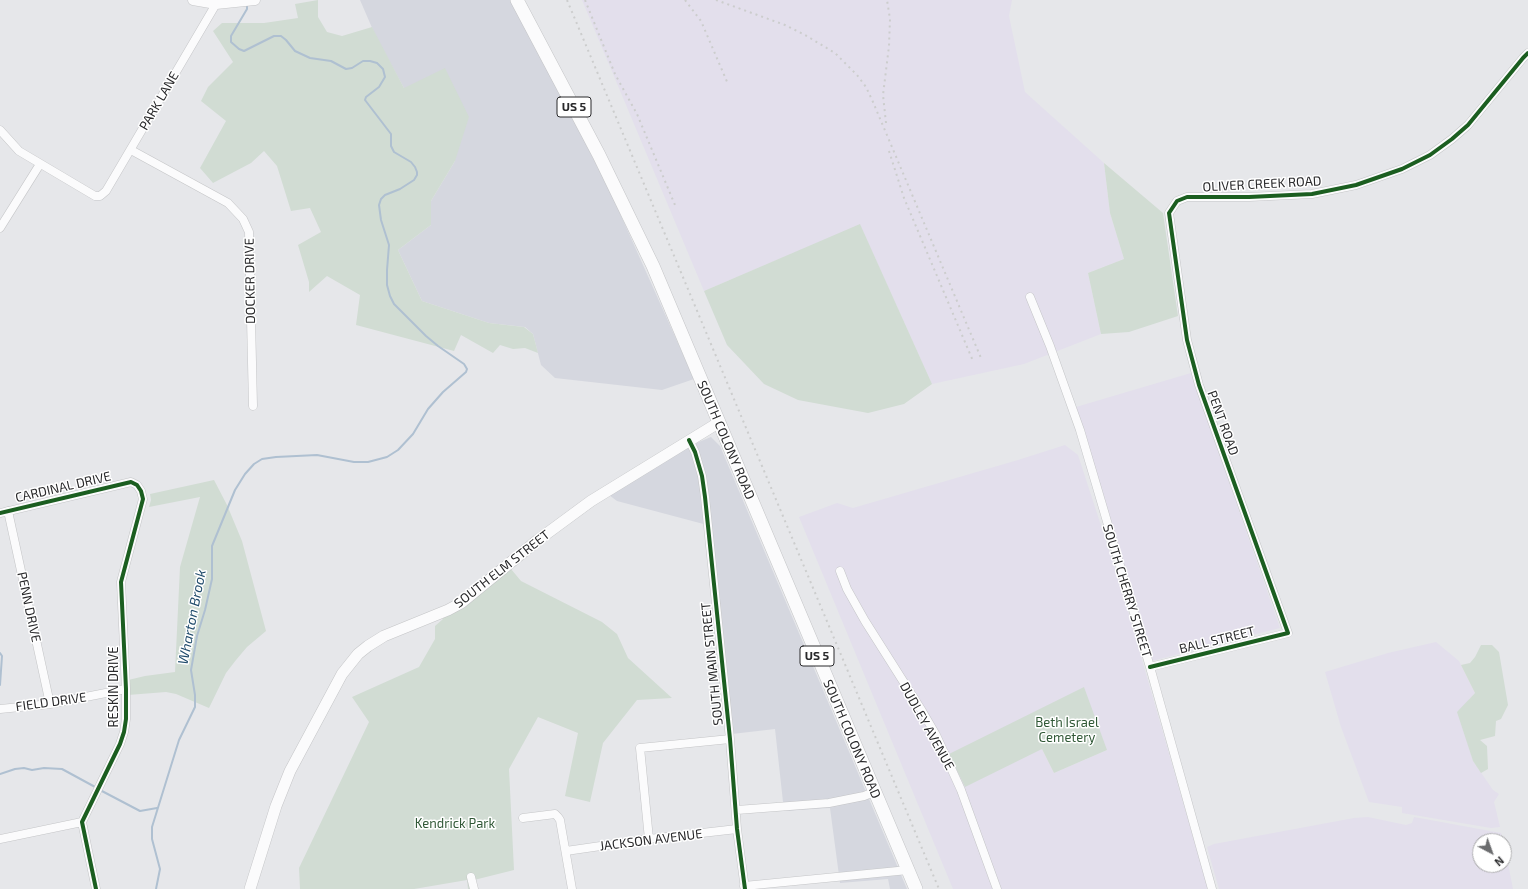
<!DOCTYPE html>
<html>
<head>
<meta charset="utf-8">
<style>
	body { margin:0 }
	#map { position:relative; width:1528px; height:889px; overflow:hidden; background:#e6e7ea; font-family:"Exo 2",sans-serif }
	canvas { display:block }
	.north { position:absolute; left:1472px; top:833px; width:40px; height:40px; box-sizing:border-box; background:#fff; border:1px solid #a9a9aa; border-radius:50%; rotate:139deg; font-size:11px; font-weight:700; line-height:16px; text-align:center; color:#29292b }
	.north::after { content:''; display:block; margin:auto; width:14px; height:18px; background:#6b6c6e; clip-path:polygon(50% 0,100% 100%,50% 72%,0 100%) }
</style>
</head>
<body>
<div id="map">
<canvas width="1528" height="889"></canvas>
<div class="north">N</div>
</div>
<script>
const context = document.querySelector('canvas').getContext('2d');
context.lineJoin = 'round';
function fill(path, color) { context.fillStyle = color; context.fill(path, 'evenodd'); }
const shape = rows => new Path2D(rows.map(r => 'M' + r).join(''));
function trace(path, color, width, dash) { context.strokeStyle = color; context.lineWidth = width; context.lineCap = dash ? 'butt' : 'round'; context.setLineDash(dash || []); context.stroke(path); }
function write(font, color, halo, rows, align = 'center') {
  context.font = font + ' "Exo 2",sans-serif'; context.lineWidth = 3; context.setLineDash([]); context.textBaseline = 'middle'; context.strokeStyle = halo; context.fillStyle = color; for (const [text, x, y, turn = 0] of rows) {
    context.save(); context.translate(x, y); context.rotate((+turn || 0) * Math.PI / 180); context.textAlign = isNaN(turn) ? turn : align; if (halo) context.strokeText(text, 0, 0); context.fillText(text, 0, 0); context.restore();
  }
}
const built = shape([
	[360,0,512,0,609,189,694,379,662,390,555,378,541,365,533,334,525,327,489,323,422,301,398,250,431,225,431,201,455,161,404,88,376,37],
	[711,437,720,446,907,889,890,889,888,879,840,883,830,808,784,811,775,729,732,734,711,526,617,501,609,495,679,450]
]);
const industrial = shape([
	[582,0,1012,0,1009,16,1025,92,1104,163,1110,213,1124,259,1088,273,1101,334,1024,364,932,384,860,225,704,291],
	[1191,373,1280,628,1152,661,1076,407],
	[1065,445,1078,455,1121,587,1208,889,953,889,799,517,837,503,853,508,1018,460],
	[1042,749,1107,750,1054,773],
	[1436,642,1459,661,1475,693,1468,701,1466,737,1473,761,1493,790,1499,794,1494,802,1500,827,1491,828,1402,813,1402,807,1369,802,1341,727,1325,672,1388,653],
	[1368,817,1406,825,1412,823,1414,817,1501,833,1503,841,1480,841,1480,865,1504,865,1504,843,1513,889,1219,889,1207,847,1214,844,1354,818]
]);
const green = shape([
	[318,0,318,17,327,32,342,36,372,27,404,88,445,68,469,117,455,161,431,201,431,225,398,250,422,301,489,323,524,327,533,334,538,353,525,348,513,349,500,345,493,353,461,335,454,351,356,325,360,295,327,276,309,292,309,282,298,245,321,232,310,208,291,211,277,166,264,151,251,163,213,183,200,168,226,121,201,101,208,87,233,62,213,31,222,23,264,23,298,18,295,4],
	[1104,163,1163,213,1178,316,1129,332,1101,334,1088,273,1124,259,1110,213],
	[860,224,932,384,904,404,868,413,798,400,764,384,727,345,704,291],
	[214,480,227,505,242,541,266,631,247,647,236,660,226,673,209,708,176,694,166,692,128,695,124,681,145,676,175,672,180,567,200,497,149,507,151,500,150,494],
	[511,569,521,581,602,622,617,634,628,658,672,698,637,700,603,743,590,802,565,796,578,733,538,717,509,769,514,870,474,880,476,889,468,889,467,880,414,889,300,889,299,868,369,722,352,697,419,667,435,639,435,626,443,619,443,618],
	[1481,645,1492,645,1499,652,1508,705,1501,719,1496,721,1495,736,1480,740,1487,746,1488,769,1481,773,1473,761,1457,712,1475,693,1461,665,1470,663,1475,657],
	[1084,687,1107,750,1054,773,1042,749,965,787,949,754]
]);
const stream = shape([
	[0,653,2,656,0,685],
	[0,774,15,769,24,768,32,770,44,768,62,769,97,788],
	[100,790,140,811,157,808],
	[156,889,160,869,152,839,152,827,179,740,195,707,195,695,191,670,197,636,205,610,212,579,212,546,235,490,245,474,254,464,262,459,276,457,317,455,354,462,368,462,387,457,398,450,413,434,428,409,443,392,466,372,467,369,464,364,438,346,426,336,394,304,390,296,387,285,387,270,389,245,381,220,379,205,381,199,385,195,400,189,414,180,417,175,417,172,415,167,411,162,394,152,391,146,391,134,365,100,366,97,379,87,385,77,383,69,377,63,370,61,363,61,352,68,346,69,331,61,310,58,295,51,286,40,281,36,274,36,244,51,239,49,231,42,231,36,247,9,247,4]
]);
const minor = shape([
	[0,130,19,151,95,196,100,196,106,191,216,4],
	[131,150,228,203,243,219,249,232,253,406],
	[0,228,40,164],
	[1030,297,1050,346,1080,430,1150,667,1212,889],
	[689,440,695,452,702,476,705,497,730,739,737,829,745,889],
	[8,511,50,704],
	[0,513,131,482,137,485,141,491,143,499,121,582,126,689,126,719,124,732,120,744,82,822,96,889],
	[840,571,847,589,865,621,922,711,936,735,961,790,997,889],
	[1150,667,1288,633,1199,385,1187,340,1169,213,1177,201,1187,197,1249,197,1312,194,1356,185,1402,169,1430,155,1452,139,1468,125,1523,58,1528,53],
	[0,709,50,704,126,689],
	[737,810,829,803,864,796,874,792],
	[523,818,555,814,558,817,560,820,572,889],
	[0,839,82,822],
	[649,839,640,748,730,739],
	[566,851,649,839,737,829],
	[471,877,474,889],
	[744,886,908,870]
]);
const tertiary = shape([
	[193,0,216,4,255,0]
]);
const secondary = shape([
	[250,889,276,806,290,771,342,674,358,654,368,646,384,636,448,610,461,603,538,540,591,501,718,423]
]);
const primary = shape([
	[517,0,599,155,653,266,916,889]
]);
const rail = shape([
	[567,0,939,889],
	[585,0,615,74,637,114,675,205],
	[685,0,701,21,728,84],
	[716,0,785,25,805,35,835,53,857,75,866,87,873,102,981,358],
	[886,123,883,95,889,46,890,19,887,0],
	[889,151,904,198,973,361]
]);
const cycleway = shape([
	[689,440,695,452,702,476,705,497,730,739,737,829,745,889],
	[0,513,131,482,137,485,141,491,143,499,121,582,126,689,126,719,124,732,120,744,82,822,96,889],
	[1150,667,1288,633,1199,385,1187,340,1169,213,1177,201,1187,197,1249,197,1312,194,1356,185,1402,169,1430,155,1452,139,1468,125,1523,58,1528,53]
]);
const shields = [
	[574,107,34],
	[817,656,34]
];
const shieldNames = [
	["US 5",574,107],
	["US 5",817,656]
];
const streetNames = [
	["PARK LANE",159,101,-60],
	["OLIVER CREEK ROAD",1262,184,-3],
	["DOCKER DRIVE",250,281,-91],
	["PENT ROAD",1223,423,70],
	["SOUTH COLONY ROAD",726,440,67],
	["CARDINAL DRIVE",63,487,-13],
	["SOUTH ELM STREET",502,569,-38],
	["SOUTH CHERRY STREET",1127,591,73],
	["PENN DRIVE",29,607,78],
	["BALL STREET",1217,640,-14],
	["SOUTH MAIN STREET",712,664,-96],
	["RESKIN DRIVE",114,687,-90],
	["FIELD DRIVE",51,702,-8],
	["DUDLEY AVENUE",927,726,61],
	["SOUTH COLONY ROAD",852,739,67],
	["JACKSON AVENUE",651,840,-7]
];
const parkNames = [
	["Beth Israel",1067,723],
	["Cemetery",1067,738],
	["Kendrick Park",455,824]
];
const waterNames = [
	["Wharton Brook",192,617,-79]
];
fill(built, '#d5d7df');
fill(industrial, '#e3dfec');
fill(green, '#d1dcd3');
trace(stream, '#afc0d1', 2);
trace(minor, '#c4c5c7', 9);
trace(tertiary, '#c4c5c7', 11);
trace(secondary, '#c4c5c7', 12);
trace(primary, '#c4c5c7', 14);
trace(minor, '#fbfbfc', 8);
trace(tertiary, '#fbfbfc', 10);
trace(secondary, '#fbfbfc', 11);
trace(primary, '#fbfbfc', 13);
trace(rail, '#cccdcd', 2, [2, 4]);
trace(cycleway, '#1b5e20', 4);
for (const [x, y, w] of shields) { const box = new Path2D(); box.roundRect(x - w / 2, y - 10, w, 20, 3); context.fillStyle = '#fff'; context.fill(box); trace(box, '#29292b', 1); }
write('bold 12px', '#29292b', null, shieldNames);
write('13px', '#29292b', '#fff', streetNames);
write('13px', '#305836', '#fff', parkNames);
write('italic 14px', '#214c6c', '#fff', waterNames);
</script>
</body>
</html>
